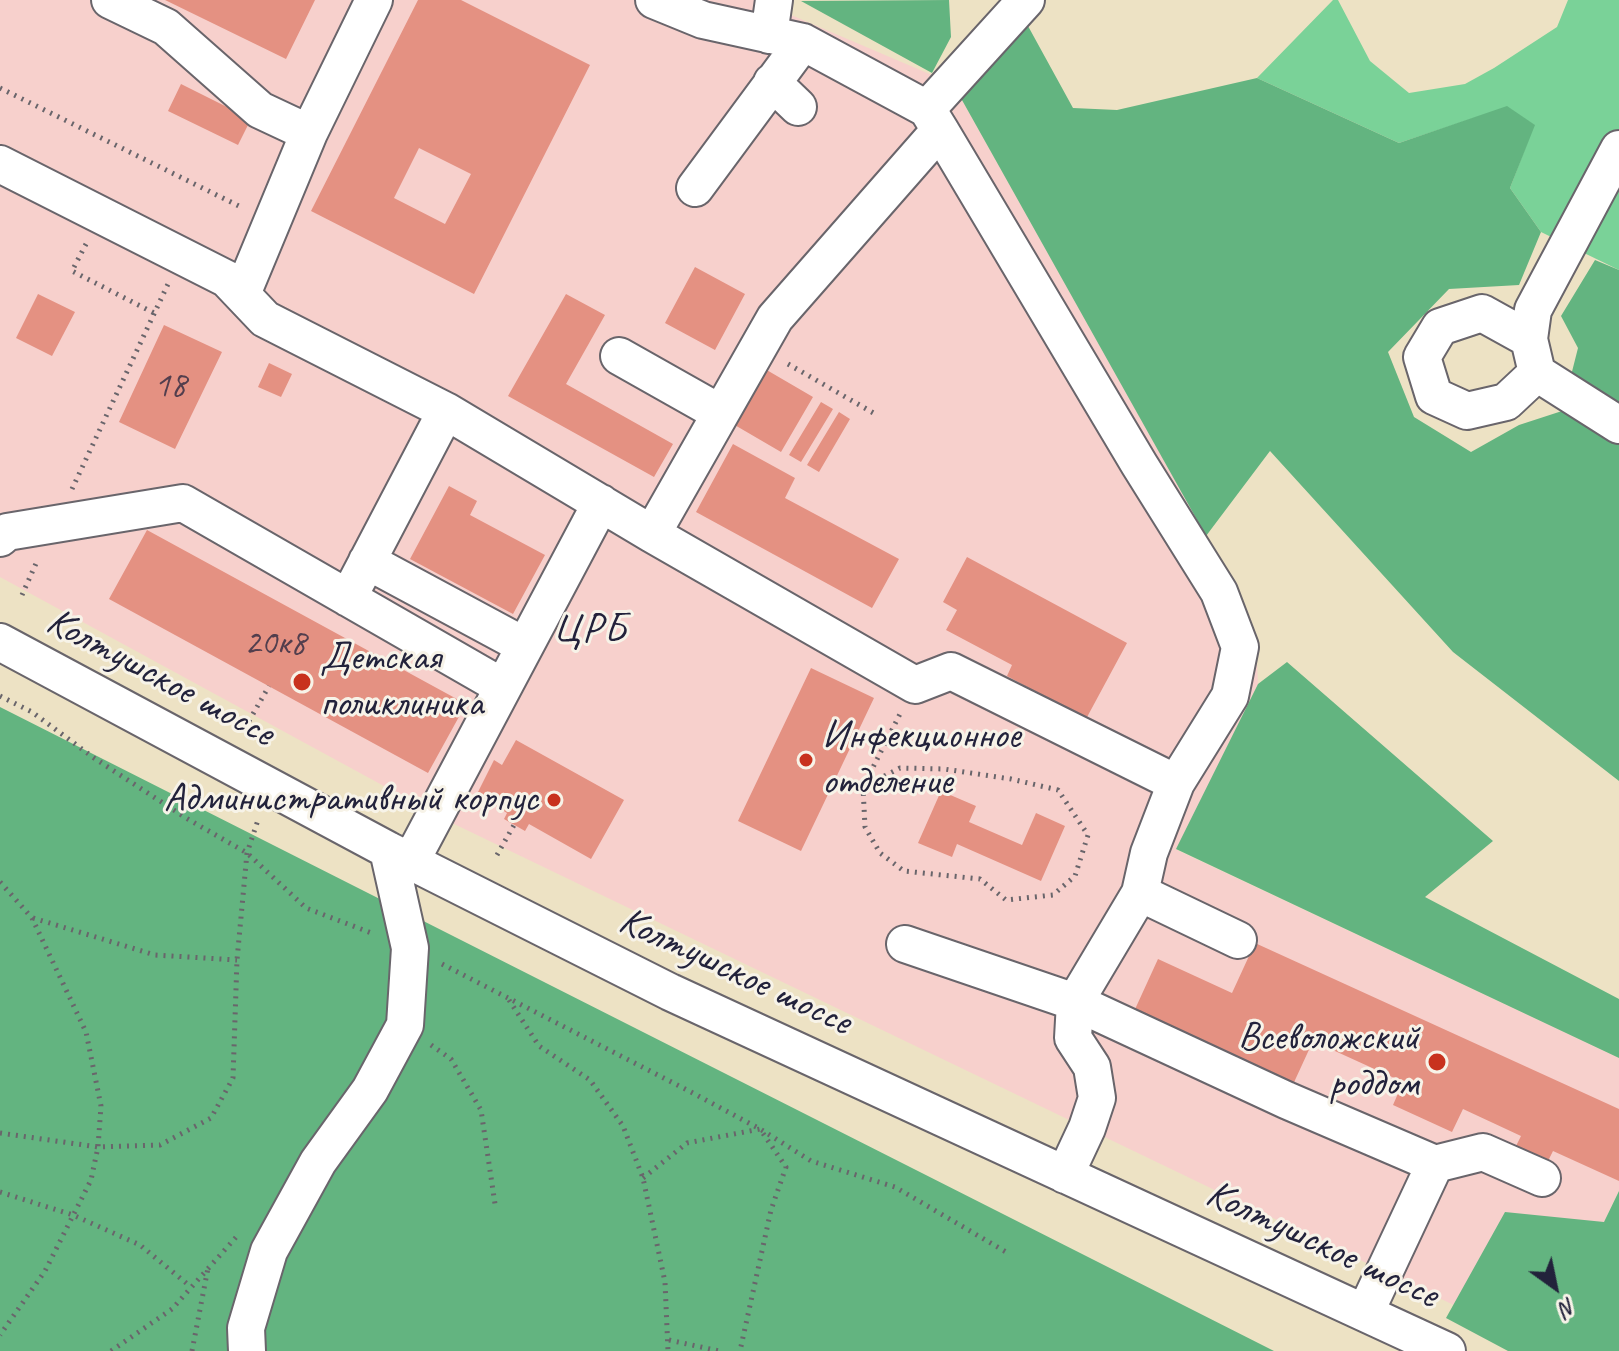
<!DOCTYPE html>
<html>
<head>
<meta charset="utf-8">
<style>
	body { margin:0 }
	#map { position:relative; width:1619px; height:1351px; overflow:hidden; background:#ede2c4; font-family:Caveat,sans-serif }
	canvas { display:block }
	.north { position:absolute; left:1515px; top:1247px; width:80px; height:80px; -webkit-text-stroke:6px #f7f3e8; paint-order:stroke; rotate:147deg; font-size:22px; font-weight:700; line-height:32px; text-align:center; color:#22223b }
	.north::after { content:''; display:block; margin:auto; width:28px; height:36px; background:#22223b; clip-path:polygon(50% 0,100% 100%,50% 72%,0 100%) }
</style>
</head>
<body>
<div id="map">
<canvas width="1619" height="1351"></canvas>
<div class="north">N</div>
</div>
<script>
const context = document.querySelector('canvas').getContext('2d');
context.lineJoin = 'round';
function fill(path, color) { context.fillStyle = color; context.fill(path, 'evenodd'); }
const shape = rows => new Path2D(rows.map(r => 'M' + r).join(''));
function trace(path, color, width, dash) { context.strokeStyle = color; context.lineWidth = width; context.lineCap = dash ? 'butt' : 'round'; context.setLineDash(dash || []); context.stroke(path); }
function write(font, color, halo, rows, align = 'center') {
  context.font = font + ' Caveat,sans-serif'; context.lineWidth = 6; context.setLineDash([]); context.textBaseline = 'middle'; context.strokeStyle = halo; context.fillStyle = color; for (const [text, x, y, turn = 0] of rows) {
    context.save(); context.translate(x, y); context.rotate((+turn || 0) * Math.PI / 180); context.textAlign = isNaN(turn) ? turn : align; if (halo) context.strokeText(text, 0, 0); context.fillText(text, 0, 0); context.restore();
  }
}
const built = shape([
	[0,0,756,0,953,84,1232,581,1256,640,1258,684,1177,850,1619,1058,1619,1191,1543,1348,450,822,0,577]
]);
const green = shape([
	[1333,0,1338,0,1370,61,1409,93,1465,84,1494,68,1557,27,1568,0,1619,0,1619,270,1541,232,1510,188,1534,125,1507,107,1399,143,1257,78]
]);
const forest = shape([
	[949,0,951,37,932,73,801,1],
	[1028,26,1073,108,1117,110,1257,78,1399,143,1507,106,1535,125,1510,188,1541,232,1519,285,1449,289,1388,352,1414,417,1471,452,1519,425,1562,411,1578,348,1561,316,1595,260,1619,270,1619,781,1453,652,1270,451,1206,536,953,84],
	[1287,662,1493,841,1425,897,1619,999,1619,1058,1176,849,1258,684],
	[0,707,1274,1351,0,1351],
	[1619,1191,1619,1351,1508,1351,1446,1318,1505,1212,1604,1222]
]);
const building = shape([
	[165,0,315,0,286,59],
	[418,0,461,0,590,65,474,294,311,211],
	[419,148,471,174,445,224,394,198],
	[181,84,251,119,238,145,168,111],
	[695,267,745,294,715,350,665,323],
	[38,294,75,312,52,356,16,338],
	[566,294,605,315,566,384,673,444,654,477,508,396],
	[164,325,222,352,175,449,119,422],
	[269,363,292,374,281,397,258,387],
	[765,369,813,397,781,452,733,424],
	[821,402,833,409,801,462,789,455],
	[839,412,850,419,819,472,807,465],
	[733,444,795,478,785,498,899,559,872,608,696,512],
	[449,486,477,501,470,515,545,555,513,614,410,559],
	[147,530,466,704,428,773,109,599],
	[967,557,1127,643,1086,719,1007,676,1012,665,946,630,957,610,943,602],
	[811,668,874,698,801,851,738,821],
	[516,740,624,800,591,859,529,824,525,831,504,819,507,813,477,794,494,760,502,765],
	[941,791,976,806,969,822,1022,845,1036,813,1065,826,1041,881,957,844,952,857,918,843],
	[1255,943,1619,1109,1619,1181,1553,1151,1546,1165,1514,1150,1521,1136,1463,1109,1452,1132,1393,1105,1403,1082,1313,1041,1290,1091,1131,1018,1158,959,1232,993]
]);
const path = shape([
	[0,88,243,208],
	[86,244,72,271,154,313],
	[788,364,877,415],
	[72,489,168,284],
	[22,595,38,559],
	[0,696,32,712,94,758,186,818,247,853,306,908,374,934],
	[249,721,269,686],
	[863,787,900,768,944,769,1011,779,1058,790,1088,835,1075,876,1053,895,1006,900,980,879,904,871,880,853,865,827,863,787,900,714],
	[497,855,514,825],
	[0,882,32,918,86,1032,101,1106,98,1147,91,1180,45,1271,0,1335],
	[33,918,155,955,237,960],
	[442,964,689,1091,760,1129,811,1161,895,1187,1006,1252],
	[509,1000,539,1046,590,1080,623,1126,643,1178,665,1282,668,1351],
	[431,1045,451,1059,481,1110,495,1204],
	[0,1133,98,1147,160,1145,211,1118,233,1078,237,960,247,853,259,817],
	[643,1178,687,1143,760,1129,786,1167,771,1210,740,1351],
	[0,1192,73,1215,140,1245,191,1287],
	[669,1340,719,1351],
	[111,1351,172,1309,238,1235],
	[192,1351,208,1268]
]);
const minor = shape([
	[110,0,166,27,260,110,309,133,242,294],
	[769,35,774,0],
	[772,82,798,107],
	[927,109,1026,0],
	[940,130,1139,464,1219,592,1240,647,1230,696,1176,783],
	[309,133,374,0],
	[1619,149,1533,310,1529,339,1537,373,1619,425],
	[0,164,227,279,265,319,446,411,652,534,915,685,951,671,1176,783,1149,853,1140,893,1075,1002,1073,1038,1092,1067,1097,1098,1087,1128,1065,1175],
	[695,188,803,42],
	[1529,339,1482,313,1440,327,1422,357,1434,396,1467,411,1506,402,1537,373],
	[619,356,720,413],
	[652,534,775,318,940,130,927,109,803,42,703,20,654,0],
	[0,538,7,532,183,503,503,687],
	[367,561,523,645],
	[348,598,446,411],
	[0,642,388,850,670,992,1447,1351],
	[411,861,601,503],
	[1140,893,1238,940],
	[905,944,1075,1002,1286,1100,1435,1164,1365,1313],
	[1435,1164,1483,1152,1542,1178],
	[247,1351,246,1328,269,1251,318,1162,370,1090,405,1025,410,948,388,850]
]);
const markers = [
	[302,682,10,"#c8321e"],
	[806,760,8,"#c8321e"],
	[554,800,8,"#c8321e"],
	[1437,1062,10,"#c8321e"]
];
const numberNames = [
	["18",170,387],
	["20к8",275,645]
];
const poiNames = [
	["Детская",320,659],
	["поликлиника",320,705],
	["Инфекционное",822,737],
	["отделение",822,783],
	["Административный корпус",538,800,"right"],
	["Всеволожский",1419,1039,"right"],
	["роддом",1419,1085,"right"]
];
const streetNames = [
	["Колтушское шоссе",160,678,28],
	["Колтушское шоссе",735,972,25],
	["Колтушское шоссе",1322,1245,25]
];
const neighbourhoodNames = [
	["ЦРБ",590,630]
];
fill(built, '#f7d0cc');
fill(green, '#7ad298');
fill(forest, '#63b480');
fill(building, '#e49182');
trace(minor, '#69656b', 40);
trace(path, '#69656b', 5, [2, 6]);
trace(minor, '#fff', 36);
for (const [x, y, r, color] of markers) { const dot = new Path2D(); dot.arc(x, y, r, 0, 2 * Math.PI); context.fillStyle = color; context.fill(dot); trace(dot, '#f7f3e8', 3); }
write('36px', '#523e4d', null, numberNames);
write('40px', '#22223b', '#f7f3e8', poiNames, 'left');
write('40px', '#22223b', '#f7f3e8', streetNames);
context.letterSpacing = '2px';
write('42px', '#22223b', '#f7f3e8', neighbourhoodNames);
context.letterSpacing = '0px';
</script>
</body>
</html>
